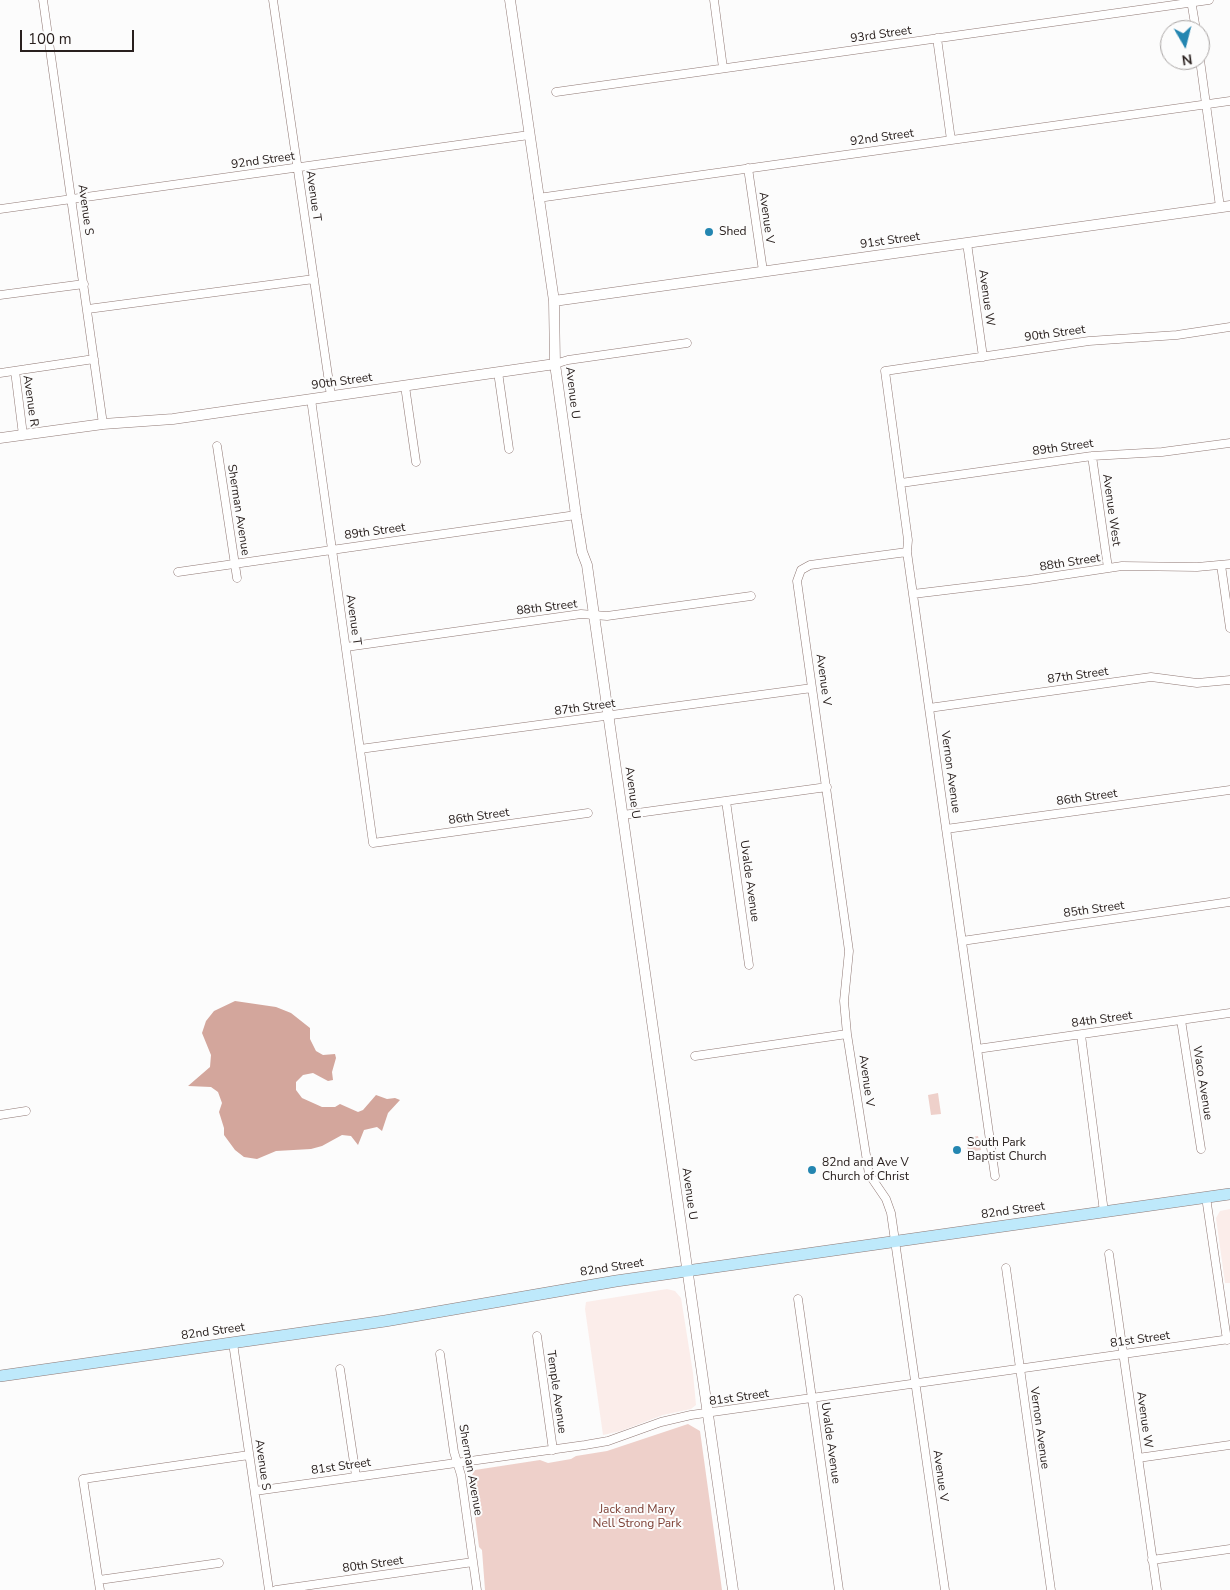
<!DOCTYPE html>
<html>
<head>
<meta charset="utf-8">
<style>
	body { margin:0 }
	#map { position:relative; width:1230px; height:1590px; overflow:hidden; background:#fcfcfc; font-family:"Nunito Sans",sans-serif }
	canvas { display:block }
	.north { position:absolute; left:1160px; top:20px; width:50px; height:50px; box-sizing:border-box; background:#fcfcfc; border:1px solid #a8a4a3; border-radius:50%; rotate:172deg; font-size:14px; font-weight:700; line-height:20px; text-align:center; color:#29201e }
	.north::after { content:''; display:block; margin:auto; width:18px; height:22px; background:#2486b1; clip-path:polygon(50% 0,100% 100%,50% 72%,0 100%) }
	.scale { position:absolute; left:20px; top:30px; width:114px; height:22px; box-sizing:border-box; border:2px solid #29201e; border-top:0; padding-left:6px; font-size:15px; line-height:18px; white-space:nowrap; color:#29201e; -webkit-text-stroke:4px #fcfcfc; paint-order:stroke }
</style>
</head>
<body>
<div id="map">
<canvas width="1230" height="1590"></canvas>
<div class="north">N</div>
<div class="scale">100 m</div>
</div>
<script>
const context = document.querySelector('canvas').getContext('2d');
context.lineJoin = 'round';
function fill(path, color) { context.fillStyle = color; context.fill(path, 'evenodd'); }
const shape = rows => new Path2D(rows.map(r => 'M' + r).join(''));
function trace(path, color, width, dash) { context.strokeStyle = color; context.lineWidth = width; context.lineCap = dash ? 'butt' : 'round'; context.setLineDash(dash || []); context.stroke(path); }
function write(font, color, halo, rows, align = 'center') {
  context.font = font + ' "Nunito Sans",sans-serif'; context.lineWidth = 4; context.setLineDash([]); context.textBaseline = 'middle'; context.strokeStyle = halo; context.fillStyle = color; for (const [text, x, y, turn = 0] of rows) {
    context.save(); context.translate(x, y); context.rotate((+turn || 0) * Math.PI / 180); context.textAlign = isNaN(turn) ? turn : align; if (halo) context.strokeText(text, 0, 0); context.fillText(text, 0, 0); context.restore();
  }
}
const built = shape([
	[1230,1209,1230,1283,1225,1283,1216,1218,1220,1211],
	[667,1289,675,1291,681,1298,693,1373,696,1405,691,1409,663,1415,621,1431,603,1435,585,1309,586,1302]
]);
const green = shape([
	[938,1093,941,1114,931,1115,928,1095],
	[978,1136,981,1150,968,1152,966,1138],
	[688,1424,700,1431,722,1590,485,1590,482,1550,479,1547,470,1478,475,1470,540,1460,548,1463,571,1459,576,1456,607,1451]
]);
const water = shape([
	[235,1001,276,1007,291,1013,310,1028,310,1039,316,1051,323,1055,335,1054,336,1058,332,1072,333,1080,328,1081,313,1073,303,1075,296,1082,296,1090,302,1098,322,1107,335,1107,340,1104,358,1112,363,1110,376,1095,387,1099,395,1098,400,1100,388,1113,382,1131,377,1127,364,1130,358,1145,351,1136,342,1135,322,1146,311,1149,276,1151,257,1159,244,1157,235,1150,224,1135,224,1128,219,1112,222,1103,218,1092,211,1087,188,1086,210,1067,211,1055,202,1033,206,1021,214,1011]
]);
const minor = shape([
	[43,0,103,424],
	[273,0,331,396],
	[714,0,723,68],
	[1191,0,1196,30],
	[937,38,951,140],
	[1200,60,1220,207],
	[556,92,1209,0],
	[748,168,763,271],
	[538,198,1230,101],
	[0,209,529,135],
	[967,243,983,357],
	[0,295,84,284],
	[88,309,314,279],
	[555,364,568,360,687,343],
	[15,371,23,435],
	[498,372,509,449],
	[0,373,94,359],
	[405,386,416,462],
	[311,399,373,843,588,813],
	[217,446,237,578],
	[1092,456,1108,568],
	[901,483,1092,456,1162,452,1230,443],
	[907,552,810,565,801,570,797,581,849,951,844,1001,847,1034,869,1174,886,1199,891,1213,945,1590],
	[1221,565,1230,628],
	[178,572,576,515],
	[913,594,1029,580,1122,566,1197,567,1230,564],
	[346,647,581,614,607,616,751,596],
	[929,708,1151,677,1197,683,1230,680],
	[360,749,812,688],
	[726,801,749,965],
	[623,815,827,787],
	[946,829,1230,790],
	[962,941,1230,902],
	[1181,1020,1201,1149],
	[1081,1035,1104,1212],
	[977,1049,1230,1013],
	[695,1056,847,1034],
	[0,1115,26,1111],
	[995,1176,907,552,908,540,885,371,1089,341,1177,335,1230,327],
	[1206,1197,1227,1340],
	[1109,1254,1157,1590],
	[1006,1268,1051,1590],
	[798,1299,839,1590],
	[537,1336,553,1450],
	[233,1343,269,1590],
	[440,1354,454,1452,461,1475,477,1590],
	[340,1369,356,1476],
	[1138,1458,1230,1445],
	[255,1491,585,1445,608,1441,661,1422,691,1415,1230,1339],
	[1152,1560,1230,1549],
	[99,1580,219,1563],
	[100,1590,83,1479,249,1455],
	[276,1590,473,1562]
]);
const tertiary = shape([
	[510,0,554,301,555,364,576,515,582,552,587,565,594,615,733,1590],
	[554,301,1230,206],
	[0,438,103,424,173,419,555,364]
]);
const secondary = shape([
	[0,1376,385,1321,616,1281,1230,1194]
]);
const markers = [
	[709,232,5,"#2486b1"],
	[957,1150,5,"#2486b1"],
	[812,1170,5,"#2486b1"]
];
const streetNames = [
	["93rd Street",881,35,-8],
	["92nd Street",882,138,-8],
	["92nd Street",263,161,-8],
	["Avenue T",313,196,82],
	["Avenue S",85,210,82],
	["Avenue V",766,218,82],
	["91st Street",890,241,-8],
	["Avenue W",986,298,82],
	["90th Street",1055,334,-8],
	["90th Street",342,382,-8],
	["Avenue U",572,393,83],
	["Avenue R",30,401,82],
	["89th Street",1063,448,-8],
	["Sherman Avenue",238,510,81],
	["Avenue West",1111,510,82],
	["89th Street",375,532,-8],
	["88th Street",1070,563,-9],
	["88th Street",547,608,-7],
	["Avenue T",353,620,82],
	["87th Street",1078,676,-8],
	["Avenue V",823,680,82],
	["87th Street",585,708,-8],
	["Vernon Avenue",950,772,82],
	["Avenue U",632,793,82],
	["86th Street",1087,798,-8],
	["86th Street",479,817,-8],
	["Uvalde Avenue",749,881,82],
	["85th Street",1094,910,-8],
	["84th Street",1102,1020,-8],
	["Avenue V",866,1081,82],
	["Waco Avenue",1202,1083,81],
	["Avenue U",689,1194,82],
	["82nd Street",1013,1211,-8],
	["82nd Street",612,1268,-9],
	["82nd Street",213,1332,-8],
	["81st Street",1140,1340,-8],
	["Temple Avenue",556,1392,82],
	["81st Street",739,1398,-8],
	["Avenue W",1144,1420,82],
	["Vernon Avenue",1039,1428,82],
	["Uvalde Avenue",830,1443,82],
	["Avenue S",262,1465,82],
	["81st Street",341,1467,-8],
	["Sherman Avenue",470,1470,80],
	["Avenue V",940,1476,82],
	["80th Street",373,1565,-8]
];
const poiNames = [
	["Shed",719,232],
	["South Park",967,1143],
	["Baptist Church",967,1157],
	["82nd and Ave V",822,1163],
	["Church of Christ",822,1177]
];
const parkNames = [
	["Jack and Mary",637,1510],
	["Nell Strong Park",637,1524]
];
fill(built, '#fbedea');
fill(green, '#eed0ca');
fill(water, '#d3a69c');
trace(minor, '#907975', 9);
trace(tertiary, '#907975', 11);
trace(secondary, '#907975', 12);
trace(minor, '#fff', 8);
trace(tertiary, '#fff', 10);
trace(secondary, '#bee9fb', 11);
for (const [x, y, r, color] of markers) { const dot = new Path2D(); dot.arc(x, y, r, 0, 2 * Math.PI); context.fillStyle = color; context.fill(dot); trace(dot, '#fcfcfc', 2); }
write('12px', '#29201e', '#fcfcfc', streetNames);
write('12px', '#29201e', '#fcfcfc', poiNames, 'left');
write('12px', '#7d4136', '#fcfcfc', parkNames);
</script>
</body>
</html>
